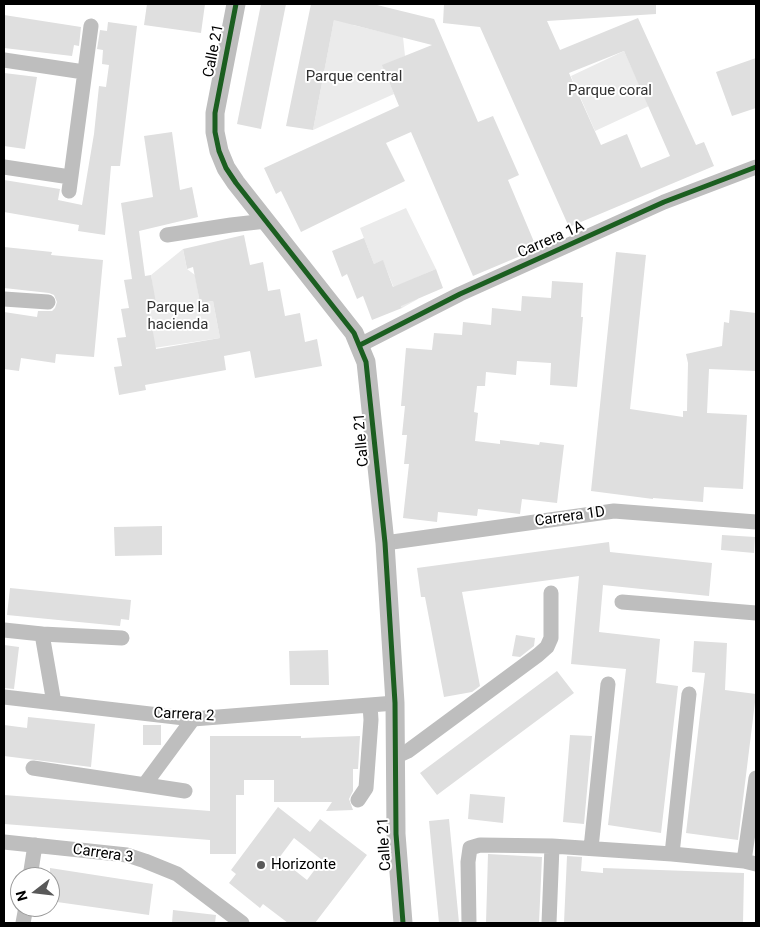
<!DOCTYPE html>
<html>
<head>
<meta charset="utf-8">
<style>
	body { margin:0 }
	#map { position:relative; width:760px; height:927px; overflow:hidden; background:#fff; font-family:Roboto,sans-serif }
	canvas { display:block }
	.frame { position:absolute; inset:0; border:5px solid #000; pointer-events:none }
	.north { position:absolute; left:10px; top:867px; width:50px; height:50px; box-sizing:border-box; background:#fff; border:1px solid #999; border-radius:50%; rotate:254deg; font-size:14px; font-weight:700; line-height:20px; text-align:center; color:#000 }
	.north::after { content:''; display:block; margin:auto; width:18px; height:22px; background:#595959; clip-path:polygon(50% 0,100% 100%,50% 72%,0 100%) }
</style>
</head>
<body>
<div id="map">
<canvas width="760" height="927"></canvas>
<div class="frame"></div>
<div class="north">N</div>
</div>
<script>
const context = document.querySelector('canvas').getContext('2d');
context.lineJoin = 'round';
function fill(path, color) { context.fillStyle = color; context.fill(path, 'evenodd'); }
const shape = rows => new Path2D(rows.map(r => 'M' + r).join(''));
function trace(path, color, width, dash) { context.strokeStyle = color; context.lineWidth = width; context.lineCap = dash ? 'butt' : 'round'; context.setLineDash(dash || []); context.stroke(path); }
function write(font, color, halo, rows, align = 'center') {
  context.font = font + ' Roboto,sans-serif'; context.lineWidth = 4; context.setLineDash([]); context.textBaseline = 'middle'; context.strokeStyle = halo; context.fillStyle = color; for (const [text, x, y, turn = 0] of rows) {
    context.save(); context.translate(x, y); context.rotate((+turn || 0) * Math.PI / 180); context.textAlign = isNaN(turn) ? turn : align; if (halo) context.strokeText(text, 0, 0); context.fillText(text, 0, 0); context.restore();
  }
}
const green = shape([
	[337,4,358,4,353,25,403,37,405,56,383,66,394,94,313,130],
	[624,51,649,106,595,131,571,76],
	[406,208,436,269,411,280,418,299,402,308,383,261,374,264,360,228],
	[183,249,187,269,195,275,200,303,213,301,220,338,147,349,153,332,148,304,155,303,151,275]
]);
const building = shape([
	[147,4,205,4,201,33,144,25],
	[261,4,286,4,261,129,237,124],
	[311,4,373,4,434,19,478,122,493,116,519,175,508,180,537,249,473,276,411,132,386,143,405,181,301,232,281,191,276,194,264,168,399,106,382,65,432,45,334,20,313,130,286,126],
	[444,4,656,4,656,14,547,21,560,50,638,18,696,145,704,142,714,166,569,227,480,27,443,23],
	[624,51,670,156,641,168,627,134,601,145,569,73],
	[4,15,81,27,79,46,74,45,72,56,4,48],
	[108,22,137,26,120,166,111,166,105,235,78,231,79,225,4,212,4,180,60,189,58,200,82,205,94,134,99,86,106,87,109,65,102,64,103,50,97,49,100,30,107,31],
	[756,58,756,108,732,116,716,72],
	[4,73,37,77,25,149,4,146],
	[172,132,180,190,192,187,198,217,139,231,145,276,151,275,156,303,148,304,156,349,220,338,213,301,200,303,193,267,187,269,183,249,244,235,250,265,263,262,268,291,280,289,285,316,300,313,305,342,317,339,322,366,255,378,250,351,224,356,226,370,145,385,146,390,119,395,114,367,122,366,117,338,126,337,121,309,129,308,124,280,132,279,121,203,153,197,144,136],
	[364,238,374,264,383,260,393,287,436,269,443,288,401,306,402,308,372,320,363,296,357,299,347,274,342,277,332,251],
	[4,247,52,252,51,255,103,260,94,357,56,354,55,363,21,358,19,371,4,369,4,312,37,317,38,311,52,311,55,308,57,302,54,295,49,293,4,288],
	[616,252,646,255,630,409,683,417,683,411,687,411,688,363,686,354,722,346,724,322,729,323,730,310,756,313,756,371,709,369,707,413,747,415,743,489,704,487,703,502,653,498,653,499,591,491],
	[552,281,583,283,581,317,583,317,577,387,550,385,551,363,517,361,516,375,486,372,485,386,477,386,474,412,478,413,475,441,500,444,500,440,539,445,540,442,564,445,557,503,522,499,520,514,478,509,477,516,438,512,437,522,403,518,409,464,404,464,407,435,402,435,405,406,401,406,406,348,432,350,434,333,462,335,463,322,491,325,492,308,521,311,522,296,551,298],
	[162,526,162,555,115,556,114,527],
	[722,535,755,537,754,553,721,550],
	[609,542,610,552,712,563,709,596,603,585,599,632,660,639,656,683,678,686,661,833,608,825,626,669,571,664,579,576,462,592,480,686,472,692,444,697,425,597,421,597,417,568],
	[10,588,131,600,129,620,121,619,120,626,7,615],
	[516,635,535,638,534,646,520,657,512,656],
	[694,641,727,643,725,690,756,694,738,840,686,833,705,673,692,672],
	[4,645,19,647,14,689,4,688],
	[328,650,329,685,290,685,289,651],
	[557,671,574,693,437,795,420,773],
	[28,717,95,724,91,767,4,756,4,725,27,728],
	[143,725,161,725,161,745,143,745],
	[570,735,592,736,584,824,563,822],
	[210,736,301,736,301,738,360,736,358,769,353,769,353,791,349,799,353,810,326,811,332,802,274,802,274,780,244,780,244,795,236,795,236,854,210,854,210,840,4,824,4,795,210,811],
	[470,794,505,797,503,823,468,819],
	[278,807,310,832,320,819,367,855,315,923,288,923,263,904,260,908,229,883,236,874,231,870],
	[294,838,322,860,307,880,279,858],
	[449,819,452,850,459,923,439,923,432,852,429,821],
	[488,854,542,857,539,923,486,923],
	[567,856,582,857,581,871,603,873,603,868,744,873,743,923,564,923],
	[50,868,153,884,149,915,50,901],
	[173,910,216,915,215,923,172,923]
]);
const minor = shape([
	[4,60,84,72],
	[4,167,70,177],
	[69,191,91,26],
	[167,235,231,225,266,221],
	[4,299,48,302],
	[360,345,460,294,664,202,756,167],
	[385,543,614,511,756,522],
	[622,602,756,613],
	[4,630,42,634,54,703],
	[42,634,122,638],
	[4,697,193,719,395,703],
	[395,757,408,751,538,655,547,647,551,638,551,593],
	[33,768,185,791],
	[145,784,193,719],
	[358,800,366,788,371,720,370,705],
	[4,842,127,855,145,861,177,874,242,923],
	[591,848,608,684],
	[672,854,689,694],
	[744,861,756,778],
	[30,877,35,845],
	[23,923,26,907],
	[469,923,468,862,470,848,480,845,552,846,672,854,744,861,756,864],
	[549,923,552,846]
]);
const tertiary = shape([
	[236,4,215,113,215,132,219,151,226,168,236,183,354,333,366,362,385,543,395,703,396,834,403,923]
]);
const cycleway = shape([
	[236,4,215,113,215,132,219,151,226,168,236,183,354,333,366,362,385,543,395,703,396,834,403,923],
	[360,345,460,294,664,202,756,167]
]);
const markers = [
	[261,865,5,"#595959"]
];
const streetNames = [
	["Calle 21",214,51,-79],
	["Carrera 1A",551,240,-24],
	["Calle 21",362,440,-95],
	["Carrera 1D",570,517,-8],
	["Carrera 2",184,715,3],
	["Calle 21",385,844,-93],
	["Carrera 3",103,854,8]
];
const parkNames = [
	["Parque central",354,77],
	["Parque coral",610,91],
	["Parque la",178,308],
	["hacienda",178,325]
];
const poiNames = [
	["Horizonte",271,865]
];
fill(green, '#ebebeb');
fill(building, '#dfdfdf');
trace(minor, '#bebebe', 15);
trace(tertiary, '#bebebe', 19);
trace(cycleway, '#1b5e20', 5);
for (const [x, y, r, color] of markers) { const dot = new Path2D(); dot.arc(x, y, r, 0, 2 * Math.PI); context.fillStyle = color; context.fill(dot); trace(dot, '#fff', 2); }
write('15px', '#000', '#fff', streetNames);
write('15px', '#323232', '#fff', parkNames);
write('15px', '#000', '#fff', poiNames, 'left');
</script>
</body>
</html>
